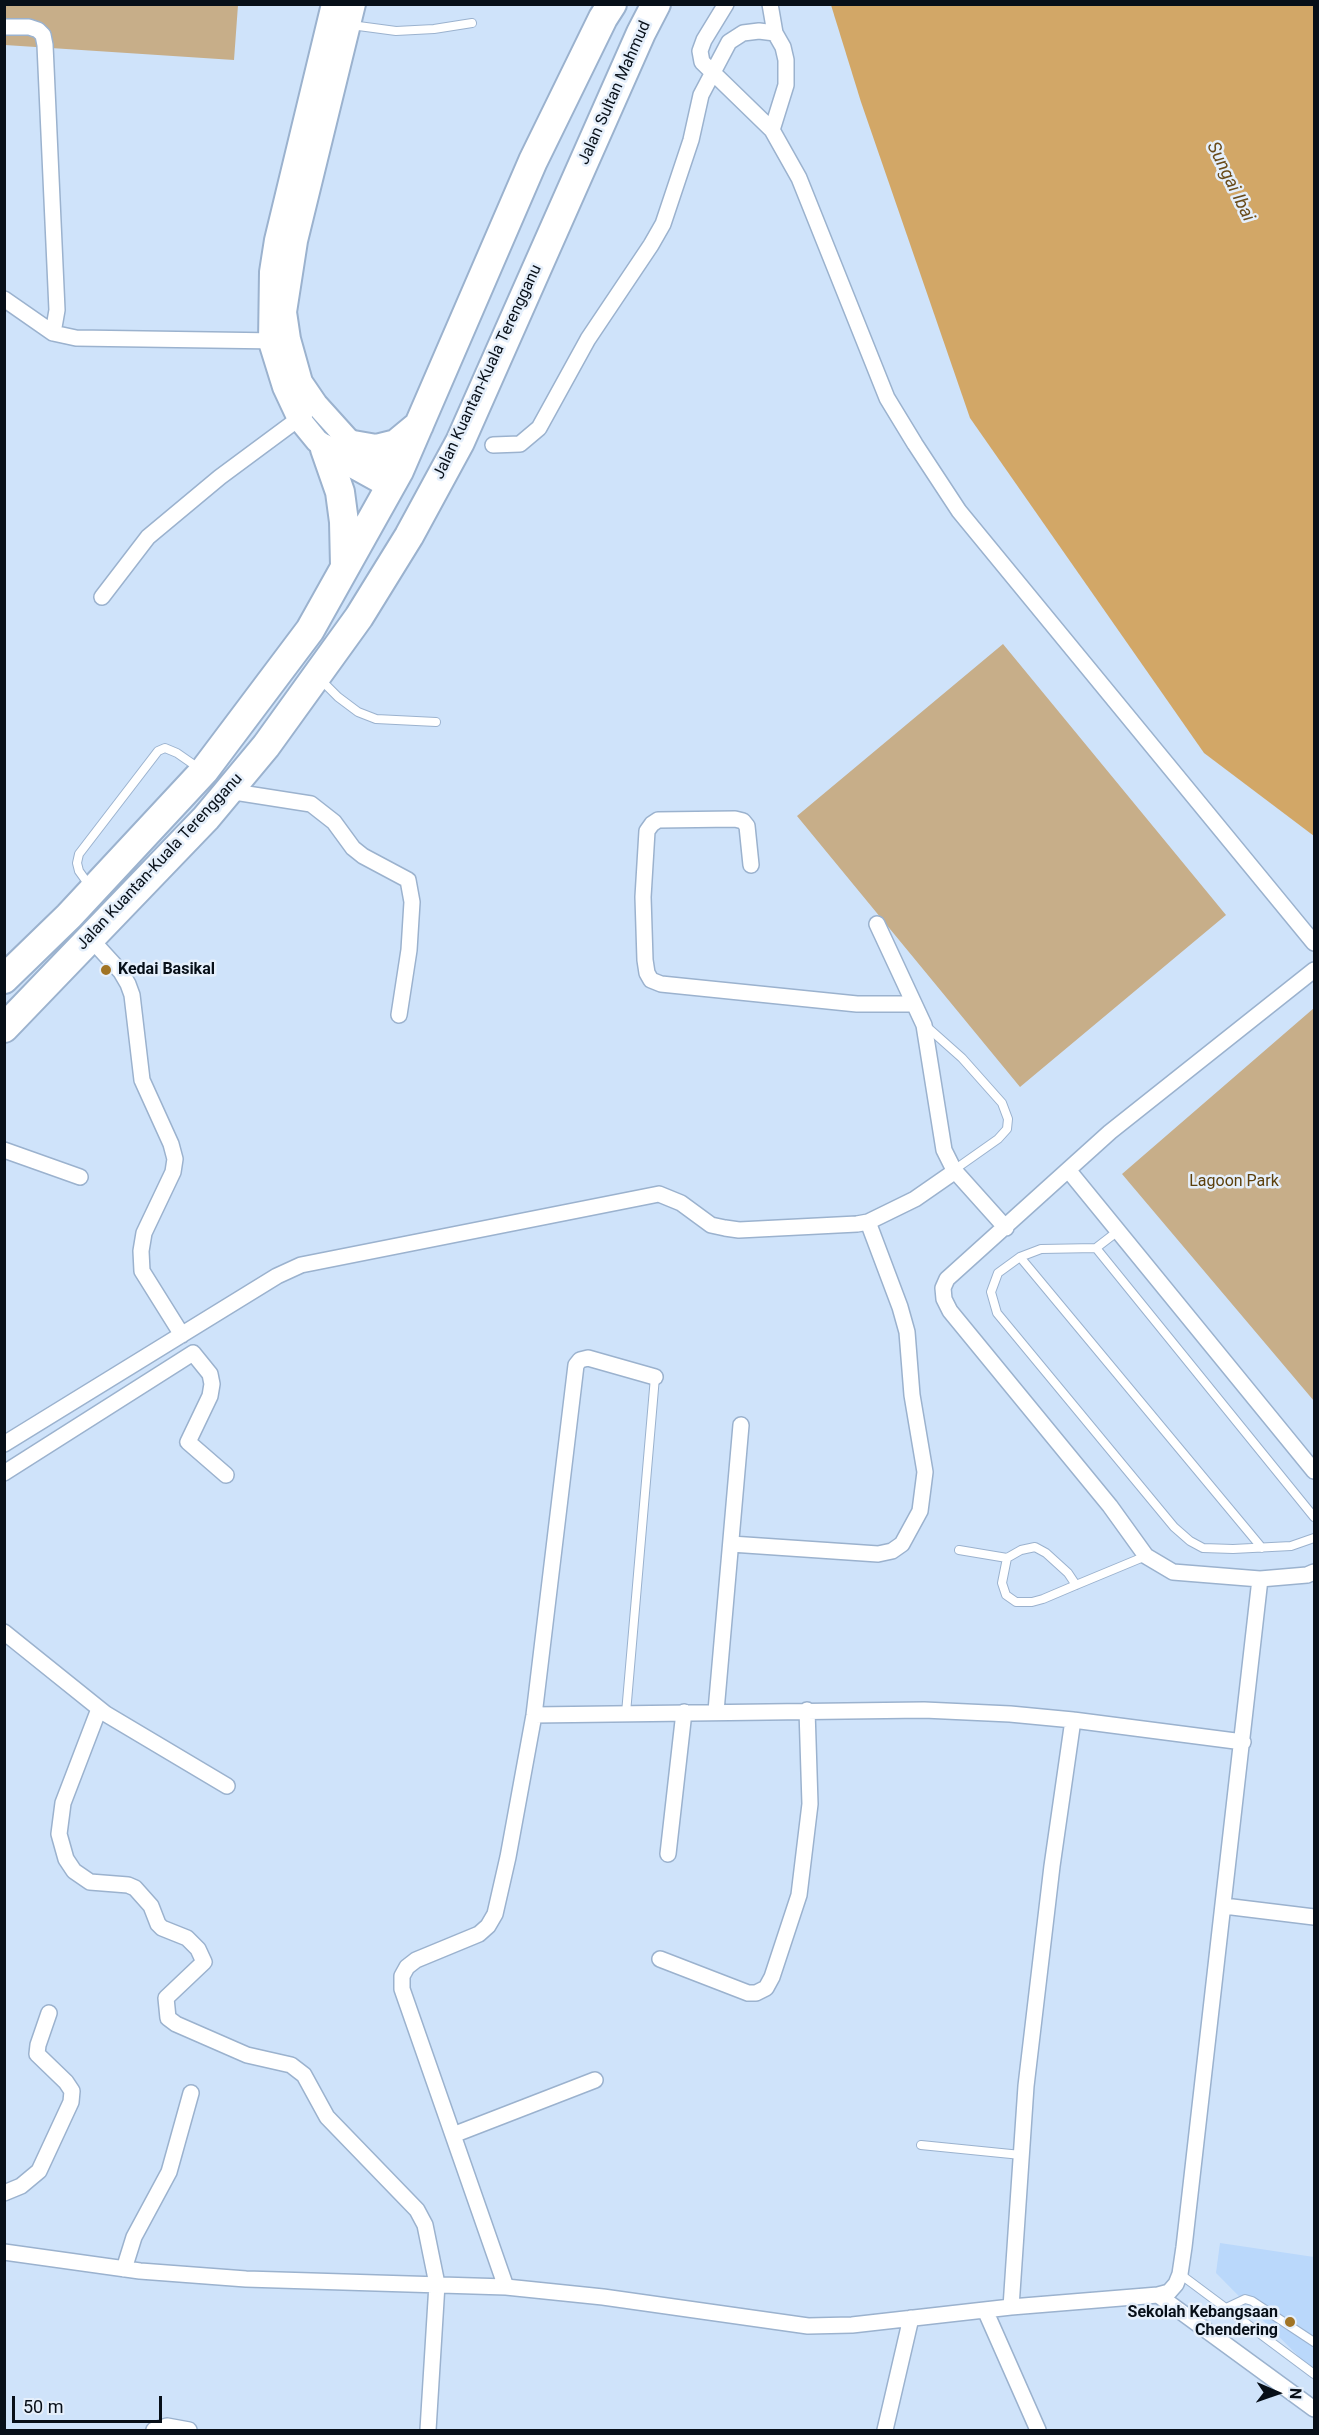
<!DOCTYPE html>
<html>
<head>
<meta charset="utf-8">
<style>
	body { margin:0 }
	#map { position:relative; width:1319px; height:2435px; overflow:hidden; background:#cfe3fa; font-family:Roboto,sans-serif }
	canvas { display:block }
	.frame { position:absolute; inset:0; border:6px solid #070f18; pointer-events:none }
	.north { position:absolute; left:1247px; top:2363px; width:60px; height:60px; -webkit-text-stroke:4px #e5effb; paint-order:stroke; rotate:92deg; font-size:16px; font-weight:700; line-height:24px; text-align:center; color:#070f18 }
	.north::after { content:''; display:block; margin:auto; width:21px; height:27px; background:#070f18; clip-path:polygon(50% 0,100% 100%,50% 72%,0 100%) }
	.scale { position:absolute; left:12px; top:2396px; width:150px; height:27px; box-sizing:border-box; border:3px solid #070f18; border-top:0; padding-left:8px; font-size:18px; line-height:21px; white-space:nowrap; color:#070f18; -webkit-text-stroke:4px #e5effb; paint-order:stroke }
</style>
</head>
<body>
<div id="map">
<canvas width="1319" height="2435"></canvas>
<div class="frame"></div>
<div class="north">N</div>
<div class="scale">50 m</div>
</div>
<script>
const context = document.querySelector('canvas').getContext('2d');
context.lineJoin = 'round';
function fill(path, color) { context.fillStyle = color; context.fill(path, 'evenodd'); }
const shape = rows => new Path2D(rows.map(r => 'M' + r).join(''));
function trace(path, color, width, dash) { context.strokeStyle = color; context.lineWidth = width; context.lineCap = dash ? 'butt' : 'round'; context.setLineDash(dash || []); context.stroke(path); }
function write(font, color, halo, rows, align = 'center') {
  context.font = font + ' Roboto,sans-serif'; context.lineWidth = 5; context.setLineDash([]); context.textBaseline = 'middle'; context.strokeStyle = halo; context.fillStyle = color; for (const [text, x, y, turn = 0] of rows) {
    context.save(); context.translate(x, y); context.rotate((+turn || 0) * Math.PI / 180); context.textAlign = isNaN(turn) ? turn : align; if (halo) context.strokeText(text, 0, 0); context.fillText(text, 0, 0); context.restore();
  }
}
const built = shape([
	[1220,2243,1314,2257,1314,2372,1216,2273]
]);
const green = shape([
	[4,5,238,5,234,60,5,45],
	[1003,644,1226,915,1020,1087,797,816],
	[1314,1008,1314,1401,1122,1174]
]);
const water = shape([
	[831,5,1314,5,1314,836,1204,753,970,418,861,102]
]);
const lane = shape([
	[351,25,396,31,434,29,472,23],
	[320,679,338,697,358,712,376,719,436,722],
	[89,885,79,871,77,863,79,854,158,751,165,748,177,753,200,769],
	[926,1026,962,1058,1002,1103,1008,1119,1007,1129,998,1139,954,1170],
	[1118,1231,1096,1248,1314,1517],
	[1096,1248,1041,1249,1020,1257,998,1273,991,1292,997,1313,1174,1527,1190,1541,1203,1548,1233,1549,1291,1546,1314,1538],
	[1020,1257,1262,1548],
	[959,1550,1007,1558],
	[1076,1585,1068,1573,1046,1553,1035,1547,1021,1550,1007,1558,1002,1583,1006,1595,1016,1602,1032,1602,1043,1599,1076,1585,1146,1556],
	[626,1713,655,1377],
	[921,2145,1021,2155],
	[1180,2274,1314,2374],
	[1226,2308,1245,2299,1252,2301,1314,2342]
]);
const street = shape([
	[726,4,704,40,700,51,702,62,772,130,799,178,887,398,915,444,959,511,1314,943],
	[770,4,775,33],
	[4,27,29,27,38,30,43,35,45,45,57,310,53,333],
	[4,299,53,333,76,338,278,341],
	[493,445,520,444,539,428,588,339,651,245,663,224,691,140,701,95,729,42,743,33,759,31,775,33,783,47,786,60,786,85,772,130],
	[102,597,148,537,220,477,305,414],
	[228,791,311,804,334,822,353,848,363,856,408,880,412,902,409,950,399,1015],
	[751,865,747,826,743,821,735,819,658,820,652,824,647,831,643,897,645,960,647,973,651,980,661,984,857,1004,914,1004],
	[877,924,924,1025,944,1150,954,1170,1006,1228],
	[90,938,121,972,128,984,132,995,142,1080,171,1144,175,1159,173,1172,144,1233,141,1251,142,1271,182,1335],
	[1314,970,1110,1132,947,1279,943,1288,944,1299,950,1311,1110,1506,1146,1556,1173,1572,1260,1579,1307,1575,1314,1572],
	[4,1150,80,1177],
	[1069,1171,1314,1471],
	[4,1444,277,1276,301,1265,659,1194,681,1203,711,1225,725,1228,739,1230,857,1224,868,1222,915,1199,951,1174,954,1170],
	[4,1473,193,1353,210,1374,212,1384,210,1396,188,1442,226,1475],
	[731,1544,878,1554,892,1551,902,1544,920,1511,925,1472,912,1395,907,1332,900,1307,868,1222],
	[4,1632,106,1714,227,1786],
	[99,1709,63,1803,59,1834,66,1859,74,1871,90,1882,128,1885,135,1888,151,1906,158,1924,162,1928,187,1938,198,1949,204,1962,166,1998,168,2018,176,2024,247,2055,291,2065,304,2075,327,2117,417,2210,425,2225,437,2284,428,2430],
	[716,1711,741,1425],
	[534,1715,924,1710,1010,1714,1073,1720,1243,1742],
	[668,1854,684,1712],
	[1224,1906,1314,1917],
	[660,1959,748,1993,756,1993,766,1988,772,1977,799,1895,810,1804,807,1710],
	[453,2135,595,2080],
	[4,2193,21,2186,39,2171,71,2102,72,2091,66,2082,37,2054,38,2045,49,2013],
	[4,2252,140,2271,246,2279,506,2287,603,2297,808,2326,852,2325,1011,2307,1158,2295,1169,2292,1176,2284,1180,2274,1184,2247,1260,1579],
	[124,2269,134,2237,169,2172,191,2093],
	[506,2287,402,1989,402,1976,407,1967,416,1960,479,1934,488,1926,495,1914,508,1857,534,1715,576,1365,580,1360,588,1358,655,1377],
	[1158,2295,1314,2409],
	[1011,2307,1026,2086,1052,1866,1073,1720],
	[985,2310,1038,2430],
	[154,2430,167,2426,189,2430],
	[885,2430,911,2318]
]);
const secondary = shape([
	[333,4,276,240,271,272,270,342,284,387,299,419,317,441,352,466,390,487],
	[354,4,296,241,285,312,289,339,301,382,316,404,353,445,399,471]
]);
const highway = shape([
	[353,445,376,449,396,444,419,425],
	[325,449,340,492,344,522,345,566],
	[4,979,69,916,204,771,310,630,399,471,533,161,603,18,612,4],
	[4,1028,206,818,266,746,359,617,409,536,460,442,641,33,656,4]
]);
const markers = [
	[106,970,6,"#a17425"],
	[1290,2322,6,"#a17425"]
];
const streetNames = [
	["Jalan Sultan Mahmud",615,93,-66],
	["Jalan Kuantan-Kuala Terengganu",488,372,-65],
	["Jalan Kuantan-Kuala Terengganu",160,862,-47]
];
const poiNames = [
	["Kedai Basikal",118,970],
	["Sekolah Kebangsaan",1278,2313,"right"],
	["Chendering",1278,2331,"right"]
];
const parkNames = [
	["Lagoon Park",1234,1182]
];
const waterNames = [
	["Sungai Ibai",1230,182,64]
];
fill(built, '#bad8fb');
fill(green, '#c7ae89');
fill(water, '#d2a767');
trace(lane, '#9bb2ce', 10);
trace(street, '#9bb2ce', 18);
trace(secondary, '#9bb2ce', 26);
trace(highway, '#9bb2ce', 32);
trace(lane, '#fff', 8);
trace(street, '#fff', 15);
trace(secondary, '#fff', 22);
trace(highway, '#fff', 28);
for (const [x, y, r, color] of markers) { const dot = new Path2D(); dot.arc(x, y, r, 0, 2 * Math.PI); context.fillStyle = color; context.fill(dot); trace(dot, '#e5effb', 2); }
write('16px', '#070f18', '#e5effb', streetNames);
write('bold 16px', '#070f18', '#e5effb', poiNames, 'left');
write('16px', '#5c3f0b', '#e5effb', parkNames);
write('italic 18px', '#694b1a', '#e5effb', waterNames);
</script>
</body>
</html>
